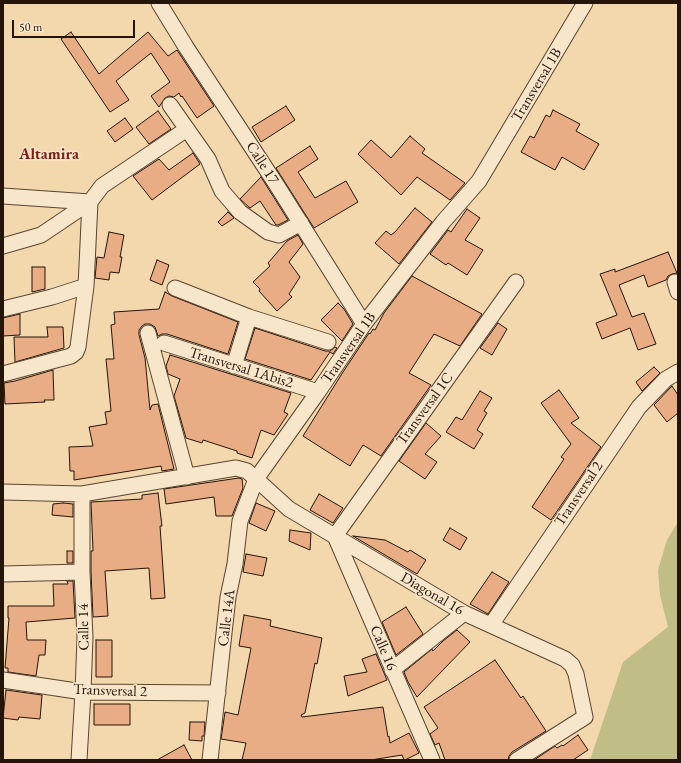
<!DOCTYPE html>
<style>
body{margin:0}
#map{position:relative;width:681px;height:763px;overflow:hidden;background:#f3d8ad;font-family:"EB Garamond",serif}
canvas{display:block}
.frame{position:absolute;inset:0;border:4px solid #251409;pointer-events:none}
.scale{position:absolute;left:12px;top:20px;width:123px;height:18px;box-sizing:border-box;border:2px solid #251409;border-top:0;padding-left:5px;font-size:12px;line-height:14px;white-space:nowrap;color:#251409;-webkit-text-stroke:3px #f7e6ca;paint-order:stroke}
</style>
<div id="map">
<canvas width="681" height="763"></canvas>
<div class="frame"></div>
<div class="scale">50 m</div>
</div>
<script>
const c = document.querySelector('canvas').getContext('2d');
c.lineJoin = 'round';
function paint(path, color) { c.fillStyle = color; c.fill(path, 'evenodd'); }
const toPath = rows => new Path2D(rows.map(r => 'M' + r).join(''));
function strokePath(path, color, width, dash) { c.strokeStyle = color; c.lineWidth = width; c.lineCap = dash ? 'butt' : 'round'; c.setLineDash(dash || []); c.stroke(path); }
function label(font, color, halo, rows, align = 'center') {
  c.font = font + ' "EB Garamond",serif'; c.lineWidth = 3; c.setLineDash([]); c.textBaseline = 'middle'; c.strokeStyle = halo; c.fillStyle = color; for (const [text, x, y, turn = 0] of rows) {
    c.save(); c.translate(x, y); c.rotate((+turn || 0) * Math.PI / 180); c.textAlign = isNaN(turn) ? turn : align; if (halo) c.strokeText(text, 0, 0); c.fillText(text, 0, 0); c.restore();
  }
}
paint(toPath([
 [678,522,678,760,590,760,623,662,668,627,660,595,658,570,667,540]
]), '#c0bd86');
const building = toPath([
 [71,32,99,74,148,32,168,56,177,50,214,106,197,118,182,96,181,97,179,93,174,97,169,96,165,98,159,107,151,96,170,82,151,53,116,81,129,100,110,112,61,39,71,32],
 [286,106,295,120,261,142,252,127,286,106],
 [553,110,580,124,576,131,599,144,584,170,562,157,555,170,521,152,530,136,534,138,546,115,550,117,553,110],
 [158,111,171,129,149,144,136,127,158,111],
 [125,118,133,129,115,142,107,131,125,118],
 [410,136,425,149,422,153,465,183,450,200,417,177,401,195,358,154,371,140,391,158,410,136],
 [310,146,318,159,298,172,315,198,346,181,358,202,314,228,276,168,310,146],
 [193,153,200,164,152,200,133,176,159,159,169,170,193,153],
 [261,177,288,220,278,225,276,225,260,201,250,208,240,199,261,177],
 [415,208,432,222,399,264,375,243,386,231,391,235,395,232,415,208],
 [467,209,480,218,465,240,483,250,467,275,448,263,446,265,430,254,448,230,451,232,467,209],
 [228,212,234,218,222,226,218,222,228,212],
 [109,232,124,235,120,257,122,257,119,273,110,272,109,280,95,278,97,257,104,258,109,232],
 [298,235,303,244,289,262,300,277,289,294,292,297,277,311,259,291,260,289,253,282,270,266,268,263,287,241,298,235],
 [668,252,677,273,672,274,668,276,666,280,648,287,644,275,619,285,632,317,644,313,656,344,638,350,630,328,602,339,596,323,617,315,600,274,615,269,615,272,668,252],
 [157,260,169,265,162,285,150,280,157,260],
 [32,267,45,267,45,289,32,292,32,267],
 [412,276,482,314,460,346,434,334,409,373,431,385,381,456,363,445,350,466,303,436,343,372,369,333,370,334,373,329,375,330,384,313,412,276],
 [165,292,172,296,238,322,228,354,167,334,162,334,158,336,155,327,150,324,145,324,142,326,139,330,139,335,145,358,150,410,152,405,158,404,174,469,162,471,161,466,74,480,74,471,70,471,69,447,93,446,89,427,107,424,105,412,111,411,106,359,114,359,111,325,115,324,114,312,159,309,165,292],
 [338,303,344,309,353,324,342,341,321,320,338,303],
 [20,314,20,335,3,336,3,318,20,314],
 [498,323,507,329,492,355,480,348,498,323],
 [47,327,63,327,64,348,15,362,14,337,48,337,47,327],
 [255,328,325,351,330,351,335,347,337,348,333,354,330,352,311,380,245,359,255,328],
 [170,355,291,393,284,412,288,414,274,435,261,430,252,458,237,453,237,451,203,440,202,443,186,438,174,396,180,379,168,374,166,366,170,355],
 [654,367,660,373,642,391,636,382,654,367],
 [53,370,54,400,44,400,45,402,5,404,4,383,15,381,53,370],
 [672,386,678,395,678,413,667,422,654,405,672,386],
 [559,390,579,418,571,423,601,447,551,520,532,507,564,459,561,457,571,444,541,403,559,390],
 [480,391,492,398,484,411,487,413,477,430,483,434,474,449,446,432,456,417,462,420,480,391],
 [426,423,441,436,425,454,437,462,425,479,399,461,426,423],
 [239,478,242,479,243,488,232,516,216,516,214,497,166,504,164,489,239,478],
 [158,493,162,526,160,526,165,598,151,599,149,568,105,571,108,616,93,617,91,572,91,551,93,551,91,502,142,499,142,495,158,493],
 [319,494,343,508,333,523,310,510,319,494],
 [63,503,73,504,73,517,52,515,53,504,63,503],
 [256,503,275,511,266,531,249,523,256,503],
 [450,528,467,538,460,550,443,540,450,528],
 [290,530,311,533,310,550,289,541,290,530],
 [353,536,385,540,408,552,410,550,426,560,417,574,353,536],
 [67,551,73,551,73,563,67,563,67,551],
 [246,554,267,558,263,576,243,572,246,554],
 [492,572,509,582,488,614,470,604,492,572],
 [67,581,73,581,75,618,26,622,27,640,46,640,45,655,39,655,36,676,8,672,8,668,5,668,9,618,8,618,8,606,54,606,53,584,68,584,67,581],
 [406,607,423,634,396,655,382,622,406,607],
 [244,615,271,620,270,626,322,638,317,664,315,663,305,713,301,715,302,717,383,707,388,737,389,736,390,743,409,733,419,753,405,760,404,760,402,755,371,760,242,760,246,743,221,739,225,712,238,715,251,648,239,646,244,615],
 [457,630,470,642,417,697,408,682,404,672,432,649,433,651,443,641,457,630],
 [96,640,112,640,112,677,96,677,96,640],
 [376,654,387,680,348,696,344,676,367,672,362,659,376,654],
 [495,660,521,698,523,696,546,731,512,752,509,756,508,760,445,760,439,743,435,745,430,734,438,728,424,707,495,660],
 [6,690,42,695,40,719,19,717,18,720,3,718,6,690],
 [94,704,130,704,130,725,94,725,94,704],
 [190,722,205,722,204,736,202,736,202,741,189,740,190,722],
 [578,735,588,750,573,760,534,760,555,746,557,748,562,745,563,746,578,735],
 [184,745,192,760,157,760,184,745]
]);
paint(building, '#e8ad85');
strokePath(building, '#251409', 1);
const street = toPath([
 [159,3,186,47,276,184,364,324],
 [170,105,208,159,222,191,240,212,268,232,279,235,301,223],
 [3,196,90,202],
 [3,246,41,235,90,202,102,186,187,129],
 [675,282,678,292],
 [175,288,249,317,328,342],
 [3,309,52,297,86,286],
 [148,333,187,477],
 [164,343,318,392],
 [234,366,249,317],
 [3,374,71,356,76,352,78,347,86,286,90,202],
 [3,492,82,494,236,468,247,471,256,479,318,392,364,324,443,222,479,181,585,3],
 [3,574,82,572],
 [491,625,639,407,666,379,678,372],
 [392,670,464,613],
 [3,680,83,692,218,693],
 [79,760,83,692,85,637,82,572,82,494],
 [210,760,228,597,235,564,240,521,256,479,289,509,464,613,565,659,572,665,576,674,585,717,517,760],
 [432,760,335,536,516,282]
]);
strokePath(street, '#584532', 17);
strokePath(street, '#f7e6ca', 15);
label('15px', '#251409', '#f7e6ca', [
 ["Transversal 1B",537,85,-59],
 ["Calle 17",262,163,57],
 ["Transversal 1B",349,348,-55],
 ["Transversal 1Abis2",241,368,17],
 ["Transversal 1C",425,409,-54],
 ["Transversal 2",579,494,-56],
 ["Diagonal 16",432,594,30],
 ["Calle 14A",227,618,-83],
 ["Calle 14",84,627,-91],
 ["Calle 16",383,648,67],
 ["Transversal 2",110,691,2]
]);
label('bold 16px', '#7a1f14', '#f7e6ca', [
 ["Altamira",49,155]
]);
</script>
